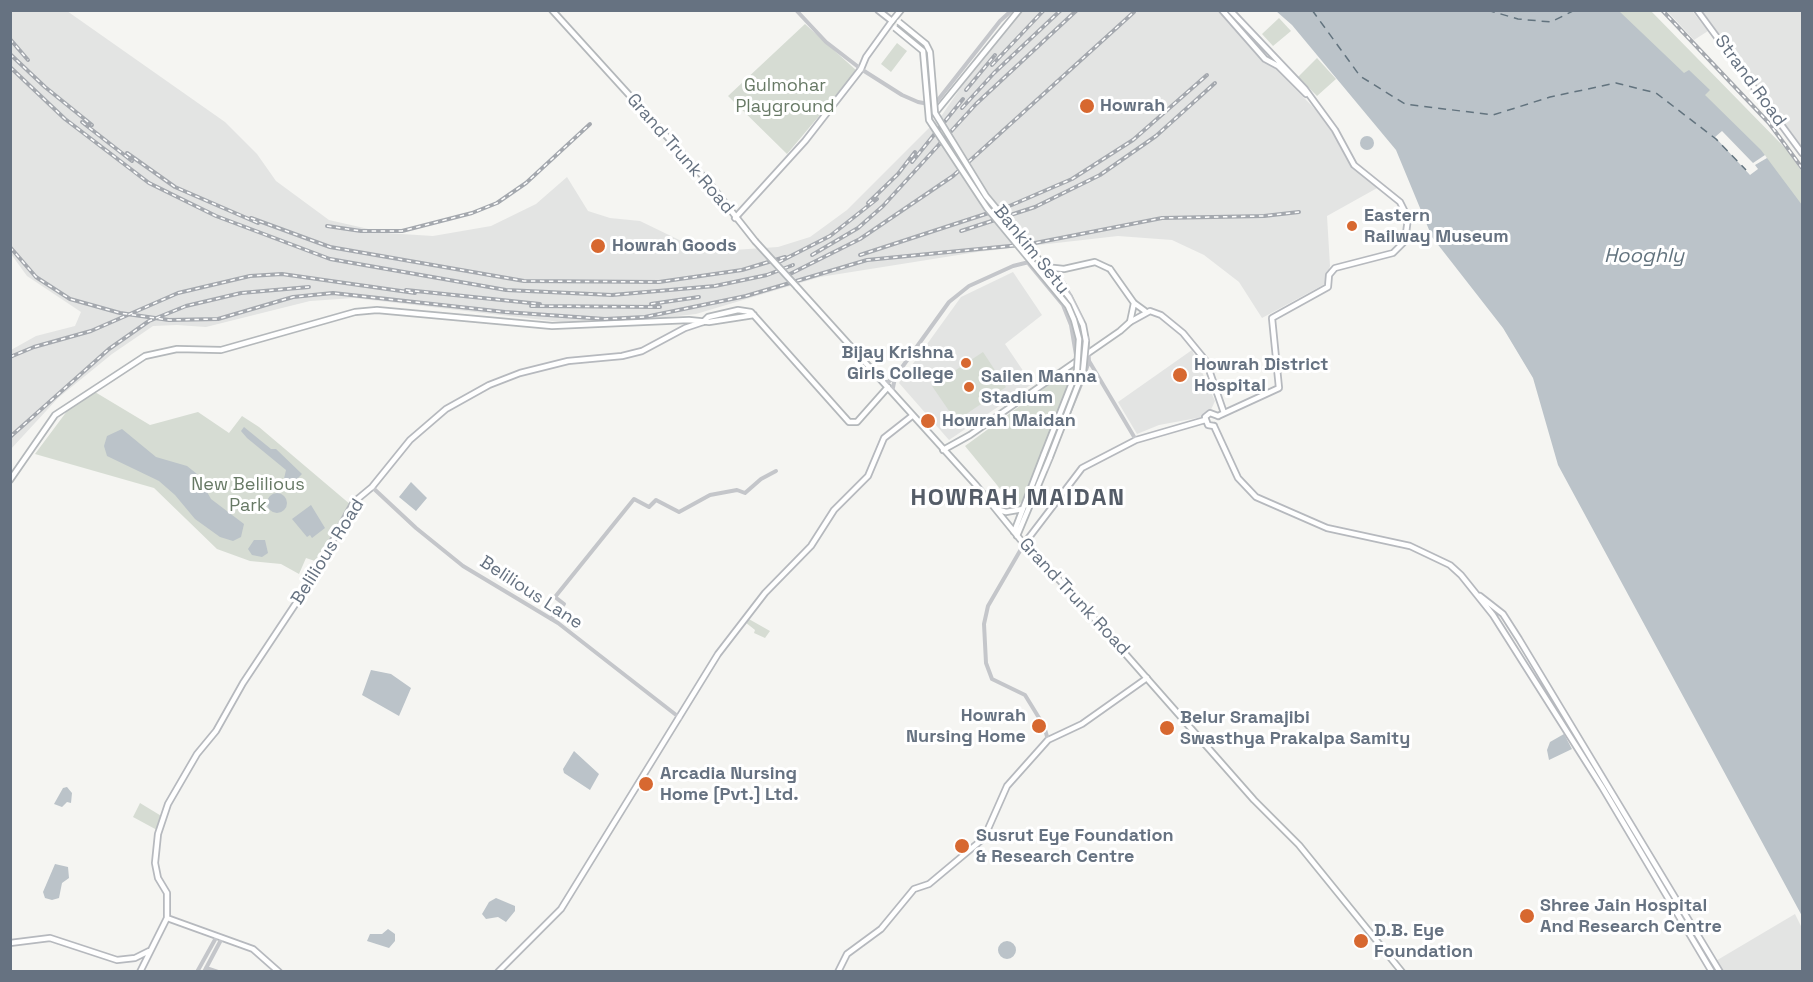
<!DOCTYPE html>
<style>
body{margin:0}
#map{position:relative;width:1813px;height:982px;overflow:hidden;background:#f5f5f2;font-family:"Space Grotesk",sans-serif}
canvas{display:block}
.frame{position:absolute;inset:0;border:12px solid #667281;pointer-events:none}
</style>
<div id="map">
<canvas width="1813" height="982"></canvas>
<div class="frame"></div>
</div>
<script>
const c = document.querySelector('canvas').getContext('2d');
c.lineJoin = 'round';
function paint(path, color) { c.fillStyle = color; c.fill(path, 'evenodd'); }
const toPath = rows => new Path2D(rows.map(r => 'M' + r).join(''));
function strokePath(path, color, width, dash) { c.strokeStyle = color; c.lineWidth = width; c.lineCap = dash ? 'butt' : 'round'; c.setLineDash(dash || []); c.stroke(path); }
function label(font, color, halo, rows, align = 'center') {
  c.font = font + ' "Space Grotesk",sans-serif'; c.lineWidth = 6; c.setLineDash([]); c.textBaseline = 'middle'; c.strokeStyle = halo; c.fillStyle = color; for (const [text, x, y, turn = 0] of rows) {
    c.save(); c.translate(x, y); c.rotate((+turn || 0) * Math.PI / 180); c.textAlign = isNaN(turn) ? turn : align; if (halo) c.strokeText(text, 0, 0); c.fillText(text, 0, 0); c.restore();
  }
}
paint(toPath([
 [1023,10,1218,11,1315,109,1333,133,1351,167,1379,187,1327,216,1330,266,1325,284,1262,318,1239,282,1204,255,1172,240,1118,236,977,252,820,277,696,314,633,321,561,322,354,298,310,301,206,327,177,325,153,326,112,354,58,398,11,449,11,350,36,336,75,326,81,312,27,276,11,254,11,11,67,11,225,122,257,154,276,181,329,220,386,233,433,236,491,226,536,204,567,177,588,211,610,218,640,221,704,252,778,247,810,237,847,210,942,115,968,77],
 [1667,11,1692,11,1708,31,1694,40],
 [1702,11,1802,11,1802,147],
 [1013,272,1042,315,1005,344,1032,384,949,440,899,383,961,297],
 [1192,350,1215,401,1208,416,1159,425,1137,434,1118,402],
 [1795,914,1802,928,1802,971,1720,971,1714,962]
]), '#e3e4e3');
paint(toPath([
 [1616,11,1651,11,1789,152,1802,172,1802,206],
 [1279,18,1291,31,1273,46,1262,34],
 [805,24,857,71,787,154,728,96],
 [897,43,907,51,891,72,881,64],
 [1317,58,1336,79,1317,96,1298,77],
 [983,352,1006,387,956,421,932,386],
 [1076,365,1024,500,1015,507,965,446],
 [95,392,150,425,198,412,229,433,242,416,259,427,351,505,321,563,306,558,299,574,281,564,250,561,217,549,154,488,35,454,73,403],
 [747,618,770,631,765,638,754,633,755,630,745,622],
 [140,803,163,817,157,830,133,817]
]), '#d6dcd3');
paint(toPath([
 [1276,11,1619,11,1684,73,1689,70,1710,90,1705,95,1761,150,1802,205,1802,916,1558,465,1533,378,1503,328,1432,237,1396,150,1292,25],
 '1360 143a7 7 0 1 1 14 0a7 7 0 1 1-14 0Z',
 [244,427,271,449,276,449,302,474,289,487,283,483,286,470,247,438,241,431],
 [122,429,156,457,187,466,197,474,211,499,244,524,241,537,233,541,220,537,195,519,175,495,159,481,107,456,104,446,107,436],
 [411,482,427,498,416,511,399,497],
 '267 503a10 10 0 1 1 20 0a10 10 0 1 1-20 0Z',
 [311,505,325,528,312,538,310,535,307,537,292,519],
 [254,540,265,540,268,553,262,557,252,555,248,549],
 [371,670,391,674,411,688,399,716,362,695],
 [1564,734,1572,749,1549,760,1547,750,1550,742],
 [574,751,599,774,590,790,564,773,563,769],
 [67,787,72,793,71,803,67,802,62,807,54,804,63,788],
 [55,864,68,867,69,878,62,883,59,898,52,900,45,898,43,892],
 [496,898,515,906,515,911,506,922,498,917,486,919,482,914,489,902],
 [388,929,395,934,395,941,389,948,367,941,370,934,382,934],
 '998 950a9 9 0 1 1 18 0a9 9 0 1 1-18 0Z'
]), '#bbc3c9');
paint(toPath([
 [1722,131,1753,163,1765,155,1767,158,1755,165,1758,169,1750,175,1715,137]
]), '#f5f5f2');
strokePath(toPath([
 [1312,10,1360,76,1405,104,1493,115,1550,97,1616,83,1656,93,1716,139,1746,170],
 [1487,10,1518,19,1551,22,1575,10]
]), '#62737e', 1.5, [8, 6]);
const secondary = toPath([
 [1222,10,1265,59,1278,66,1306,94],
 [1697,10,1802,153],
 [735,218,805,141,861,69,866,57,892,21,878,10],
 [1130,322,1150,311,1161,315,1183,333,1206,361,1224,413],
 [1218,416,1279,388,1272,318,1328,287,1329,275,1335,268,1393,253,1405,241,1408,218,1400,202,1354,165,1335,130,1305,89,1230,10],
 [1214,426,1238,478,1256,497,1327,528,1410,546,1450,565,1461,575,1493,615,1602,787,1712,972],
 [1214,426,1208,425,1205,417,1210,413,1218,416],
 [1024,544,1082,468,1136,440,1205,420],
 [1480,596,1503,614,1519,639,1720,972],
 [167,918,253,949,279,972],
 [10,943,50,938,117,960,135,958,149,951],
 [140,972,167,918,167,893,158,878,155,863,158,834,168,804,197,754,216,731,243,683,312,579,354,502,372,487,410,440,446,409,489,385,520,373,568,361,622,356,642,351,685,328,703,322],
 [498,972,561,909,718,654,765,593,811,546,834,510,868,476,884,438,912,416],
 [838,972,847,954,881,929,914,889,929,884,984,838,1007,786,1048,740,1082,724,1147,678]
]);
const primary = toPath([
 [552,10,710,184,755,241],
 [892,21,901,10],
 [935,113,1019,10],
 [1045,267,1069,297,1083,325,1086,341],
 [1110,269,1134,303,1145,311],
 [797,287,976,485,1024,544,1070,591,1254,800,1299,845,1402,972],
 [703,322,708,317,738,310,751,312,849,422,857,422,888,387],
 [943,450,970,435,1120,331,1130,322,1134,303],
 [10,480,55,415,145,356,177,349,221,350,355,312,377,310,552,326,689,320,709,322,754,315],
 [996,509,1006,512,1023,509],
 [1014,532,1044,454],
 [1017,536,1050,457]
]);
strokePath(secondary, '#b6b9be', 8);
strokePath(primary, '#b4b8bb', 8);
strokePath(toPath([
 [796,10,826,42,861,69,902,95,918,102,934,105,1000,21,1012,10],
 [1029,264,1063,305,1071,325,1077,361],
 [1089,361,1136,440],
 [885,384,895,377,949,302,969,286,1013,266,1041,259,1064,283,1082,320],
 [892,392,895,378],
 [1046,469,1082,382,1089,361,1087,338],
 [372,487,416,528,463,566,558,623,680,718],
 [1024,544,988,606,984,624,986,663,992,679,1025,695,1044,726,1048,740],
 [551,619,564,604,555,597,634,499,649,507,656,500,679,512,710,495,737,490,745,493,761,479,776,471],
 [206,968,218,972],
 [197,972,217,936],
 [204,972,222,938]
]), '#c4c6ca', 4);
strokePath(secondary, '#fff', 4.5);
strokePath(primary, '#fff', 4.5);
const rail = toPath([
 [1662,10,1769,123,1802,168],
 [10,39,28,60],
 [10,54,45,87,92,125],
 [992,65,1044,10],
 [10,67,65,119,149,183,216,216,330,259,506,290,612,295,715,286,767,275,793,265],
 [966,90,995,55],
 [962,108,994,73,1061,10],
 [82,122,132,161],
 [127,153,175,187,258,223],
 [912,162,963,99],
 [868,203,898,174,915,152],
 [251,218,330,247,524,281,659,282,742,270,785,257],
 [327,226,361,231,402,231,472,213,497,203,526,183,590,124],
 [961,231,1035,207,1100,175,1156,136,1215,83],
 [10,247,36,277,70,299,120,313,169,320,218,319,293,297,333,293,505,312,605,319,645,317,746,296,867,260,1030,244,1162,218,1264,216,1299,212],
 [812,255,858,228,883,206,976,104,1077,10],
 [860,255,1007,207,1072,179,1133,140,1207,75],
 [779,262,830,236,877,199],
 [786,276,860,239,953,176,1134,12],
 [406,290,540,304],
 [651,304,699,297],
 [531,306,660,307],
 [10,357,34,347,91,331,178,293,250,276,282,274,415,293],
 [10,437,109,349,149,321,186,306,241,293,309,287]
]);
strokePath(rail, '#a4a8ae', 4);
strokePath(rail, '#fff', 1.5, [4.5]);
const primaryBridge = toPath([
 [899,22,926,44,930,52,935,113,986,196,1045,267,1064,269,1095,262,1110,269],
 [895,28,923,51,929,120,987,208,1068,306,1074,320,1079,339,1077,370,1044,454],
 [755,241,797,287],
 [1050,457,1083,372,1086,341]
]);
strokePath(primaryBridge, '#b4b8bb', 8, []);
strokePath(primaryBridge, '#fff', 4.5);
for (const [x, y, r, color] of [
 [1087,106,8,"#d76830"],
 [1352,226,6,"#d76830"],
 [598,246,8,"#d76830"],
 [966,363,6,"#d76830"],
 [1180,375,8,"#d76830"],
 [969,387,6,"#d76830"],
 [928,421,8,"#d76830"],
 [1039,726,8,"#d76830"],
 [1167,728,8,"#d76830"],
 [646,784,8,"#d76830"],
 [962,846,8,"#d76830"],
 [1527,916,8,"#d76830"],
 [1361,941,8,"#d76830"]
]) { const dot = new Path2D(); dot.arc(x, y, r, 0, 2 * Math.PI); c.fillStyle = color; c.fill(dot); strokePath(dot, '#fff', 2); }
label('18px', '#667281', '#fff', [
 ["Strand Road",1750,81,54],
 ["Grand Trunk Road",680,154,49],
 ["Bankim Setu",1031,250,51],
 ["Belilious Road",328,552,-58],
 ["Belilious Lane",531,593,33],
 ["Grand Trunk Road",1074,597,47]
]);
label('18px', '#677965', '#fff', [
 ["Gulmohar",785,86],
 ["Playground",785,107],
 ["New Belilious",248,485],
 ["Park",248,506]
]);
label('bold 18px', '#667281', '#fff', [
 ["Howrah",1100,106],
 ["Eastern",1364,216],
 ["Railway Museum",1364,237],
 ["Howrah Goods",612,246],
 ["Bijay Krishna",954,353,"right"],
 ["Girls College",954,374,"right"],
 ["Howrah District",1194,365],
 ["Hospital",1194,386],
 ["Sailen Manna",981,377],
 ["Stadium",981,398],
 ["Howrah Maidan",942,421],
 ["Howrah",1026,716,"right"],
 ["Nursing Home",1026,737,"right"],
 ["Belur Sramajibi",1180,718],
 ["Swasthya Prakalpa Samity",1180,739],
 ["Arcadia Nursing",660,774],
 ["Home [Pvt.] Ltd.",660,795],
 ["Susrut Eye Foundation",976,836],
 ["& Research Centre",976,857],
 ["Shree Jain Hospital",1540,906],
 ["And Research Centre",1540,927],
 ["D.B. Eye",1374,931],
 ["Foundation",1374,952]
], 'left');
label('italic 20px', '#62737e', '#fff', [
 ["Hooghly",1644,257]
]);
c.letterSpacing = '1.5px';
label('bold 24px', '#545c67', '#fff', [
 ["HOWRAH MAIDAN",1018,498]
]);
c.letterSpacing = '0px';
</script>
